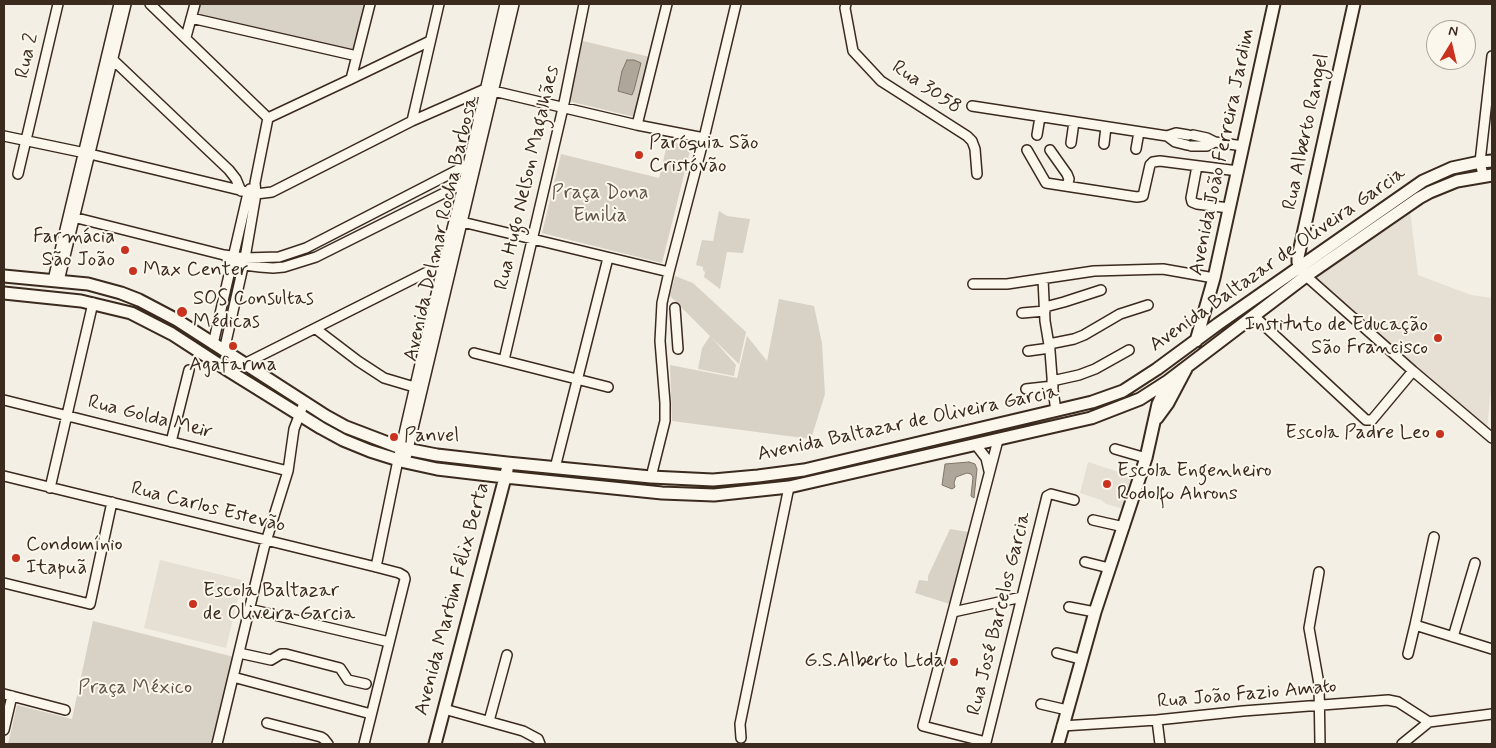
<!DOCTYPE html>
<meta charset="utf-8">
<style>
body{margin:0}
#map{position:relative;width:1496px;height:748px;overflow:hidden;background:#f3efe4;font-family:Mynerve,sans-serif}
canvas{display:block}
.frame{position:absolute;inset:0;border:5px solid #3b2a1e;pointer-events:none}
.north{position:absolute;left:1426px;top:20px;width:50px;height:50px;box-sizing:border-box;background:#fbf7ec;border:1px solid #aea59a;border-radius:50%;rotate:9deg;font-size:14px;font-weight:700;line-height:20px;text-align:center;color:#3b2a1e}
.north::after{content:'';display:block;margin:auto;width:18px;height:22px;background:#c8321e;clip-path:polygon(50% 0,100% 100%,50% 72%,0 100%)}
</style>
<div id="map">
<canvas width="1496" height="748"></canvas>
<div class="frame"></div>
<div class="north">N</div>
</div>
<script>
const c = document.querySelector('canvas').getContext('2d');
c.lineJoin = 'round';
function paint(path, color) { c.fillStyle = color; c.fill(path, 'evenodd'); }
const toPath = rows => new Path2D(rows.map(r => 'M' + r).join(''));
function strokePath(path, color, width, dash) { c.strokeStyle = color; c.lineWidth = width; c.lineCap = dash ? 'butt' : 'round'; c.setLineDash(dash || []); c.stroke(path); }
function label(font, color, halo, rows, align = 'center') {
  c.font = font + ' Mynerve,sans-serif'; c.lineWidth = 4; c.setLineDash([]); c.textBaseline = 'middle'; c.strokeStyle = halo; c.fillStyle = color; for (const [text, x, y, turn = 0] of rows) {
    c.save(); c.translate(x, y); c.rotate((+turn || 0) * Math.PI / 180); c.textAlign = isNaN(turn) ? turn : align; if (halo) c.strokeText(text, 0, 0); c.fillText(text, 0, 0); c.restore();
  }
}
paint(toPath([
 [1410,211,1418,275,1471,295,1492,298,1492,379,1487,429,1316,278],
 [1088,462,1134,477,1124,509,1106,504,1101,500,1080,493],
 [160,560,242,580,226,648,144,628]
]), '#e5dfd4');
paint(toPath([
 [198,4,365,4,353,52,195,15],
 [583,41,650,57,635,117,568,101],
 [668,141,691,147,662,263,542,233,561,154,659,178],
 [719,211,727,216,750,219,743,253,727,252,720,289,704,277,705,272,703,270,703,267,696,265,702,240,713,241],
 [675,276,693,283,746,332,739,364,712,338,736,365,734,376,698,369,702,348,710,336,670,296],
 [779,299,814,306,822,343,825,394,811,439,672,421,670,365,737,378,747,336,767,361],
 [950,529,968,532,950,604,915,593,919,580,928,581,928,576],
 [93,621,234,657,213,744,8,744,17,705,72,719]
]), '#d8d1c6');
const water = toPath([
 [627,60,634,60,641,63,634,90,632,95,618,91,622,71,627,60],
 [969,462,975,464,977,469,974,498,971,496,973,477,971,474,967,473,956,477,954,483,955,487,952,489,942,485,945,464,969,462]
]);
paint(water, '#afa69a');
strokePath(water, '#817468', 1);
const minor = toPath([
 [150,4,268,118],
 [846,4,845,8,853,51,881,81,967,136,972,141,975,149,977,174],
 [191,18,357,56],
 [186,37,195,4],
 [109,56,229,170,236,179,241,191],
 [351,79,370,4],
 [972,106,1167,136,1176,133,1188,135],
 [268,118,351,79,430,41],
 [412,121,439,4],
 [637,125,667,4],
 [1037,135,1040,117],
 [1193,135,1207,138,1215,142,1243,146],
 [4,136,90,154,256,194,272,192,412,121,485,89,637,125,704,138],
 [1167,136,1175,142,1187,145],
 [1071,143,1074,122],
 [1104,144,1106,127],
 [1191,146,1207,146,1215,142],
 [1136,149,1139,132],
 [1027,150,1046,183,1137,197,1143,196,1150,165,1153,162,1160,161,1238,171],
 [1050,150,1067,174,1069,179,1067,186],
 [1197,166,1191,198,1192,202,1197,204,1229,208],
 [18,174,58,4],
 [1483,175,1480,162,1492,56],
 [69,216,224,255,245,258,279,257,306,248,471,163],
 [458,221,669,272],
 [224,255,233,262,244,265,260,267,273,268,284,267,316,257,466,182],
 [1306,276,1413,371,1492,438],
 [1043,279,1045,321,1050,351,1053,390,1056,411],
 [53,280,119,4],
 [59,281,126,4],
 [973,284,1007,284,1094,271,1163,269,1214,278],
 [1045,307,1064,302,1101,290],
 [675,308,678,349],
 [1022,313,1045,311],
 [1254,316,1366,420,1372,420,1413,371],
 [316,329,358,361,384,378,421,389],
 [213,344,248,193,250,189],
 [1049,344,1074,339,1084,335,1120,314,1148,305],
 [224,351,245,258,256,194,255,183,268,118],
 [1028,351,1050,348],
 [474,353,608,387],
 [504,360,563,108,584,4],
 [244,364,447,262],
 [1052,381,1079,375,1095,369,1129,350],
 [1026,389,1053,386],
 [4,400,288,471],
 [998,440,923,726,986,742,1047,496,1051,494,1074,500],
 [171,442,189,370],
 [976,445,986,458,989,471],
 [1115,449,1146,458],
 [405,462,514,4],
 [555,468,608,258],
 [4,476,376,567,399,573,404,576,405,579,364,744],
 [651,477,665,421,665,403,660,341,662,303,669,272,704,138,736,4],
 [50,488,93,303],
 [1093,520,1124,527],
 [1085,562,1109,568],
 [376,567,398,460,443,264,464,182,505,4],
 [1319,572,1309,628,1319,684,1320,744],
 [4,583,90,604,112,502],
 [1069,607,1095,612],
 [249,609,389,642],
 [953,612,1022,597],
 [1415,625,1434,537],
 [1453,637,1475,563],
 [239,653,271,660,281,654,286,654,340,668,348,680,366,684],
 [1057,653,1080,659],
 [1408,654,1415,625,1492,649],
 [233,677,371,714],
 [4,694,65,710],
 [1041,704,1067,710],
 [444,709,523,731,538,739,540,744],
 [1157,720,1160,744],
 [489,721,507,655],
 [267,723,321,737,324,739,328,744],
 [1062,726,1157,720,1243,711,1388,700,1398,702,1429,722],
 [4,730,12,696],
 [741,738,740,724,789,487],
 [217,744,264,548,288,471,294,429,304,403],
 [1402,744,1429,722,1492,714]
]);
const major = toPath([
 [1303,272,1298,262,1298,257,1354,4],
 [4,276,88,284,121,293,139,300,177,320,326,416,346,427,401,448,437,455,507,463,651,477,713,480,758,476,804,470,1092,402,1123,391,1157,369,1218,324,1423,181,1452,168,1480,162,1492,161],
 [4,293,81,301,131,313,172,334,229,371,321,428,343,440,370,451,405,462,437,469,505,477,662,493,714,495,789,487,1091,418,1140,399,1168,381,1306,276,1419,198,1430,192,1457,181,1492,175],
 [1196,341,1214,278,1274,4],
 [1157,418,1168,403,1186,369],
 [435,744,507,470],
 [1058,744,1095,612,1146,458,1158,404,1169,381]
]);
strokePath(minor, '#3b2a1e', 12);
strokePath(major, '#3b2a1e', 15);
strokePath(minor, '#fbf7ec', 9);
strokePath(major, '#fbf7ec', 11);
for (const [x, y, r, color] of [
 [639,155,5,"#c8321e"],
 [125,250,5,"#c8321e"],
 [133,271,5,"#c8321e"],
 [182,312,6,"#c8321e"],
 [1438,338,5,"#c8321e"],
 [233,346,5,"#c8321e"],
 [1440,434,5,"#c8321e"],
 [394,437,5,"#c8321e"],
 [1107,484,5,"#c8321e"],
 [16,558,5,"#c8321e"],
 [193,604,5,"#c8321e"],
 [954,662,5,"#c8321e"]
]) { const dot = new Path2D(); dot.arc(x, y, r, 0, 2 * Math.PI); c.fillStyle = color; c.fill(dot); strokePath(dot, '#fbf7ec', 2); }
label('20px', '#3b2a1e', '#fbf7ec', [
 ["Rua 2",28,56,-77],
 ["Rua 3058",926,88,34],
 ["Rua Alberto Rangel",1307,132,-78],
 ["Avenida João Ferreira Jardim",1223,152,-78],
 ["Rua Hugo Nelson Magalhães",528,178,-77],
 ["Avenida Delmar Rocha Barbosa",442,229,-77],
 ["Avenida Baltazar de Oliveira Garcia",1278,260,-35],
 ["Rua Golda Meir",150,418,14],
 ["Avenida Baltazar de Oliveira Garcia",908,424,-12],
 ["Rua Carlos Estevão",208,508,14],
 ["Avenida Martim Félix Berta",453,599,-75],
 ["Rua José Barcelos Garcia",1000,614,-76],
 ["Rua João Fazio Amato",1247,695,-5]
]);
label('20px', '#3b2a1e', '#fbf7ec', [
 ["Paróquia São",649,144],
 ["Cristóvão",649,167],
 ["Farmácia",115,238,"right"],
 ["São João",115,261,"right"],
 ["Max Center",143,271],
 ["SOS Consultas",193,300],
 ["Médicas",193,323],
 ["Instituto de Educação",1428,326,"right"],
 ["São Francisco",1428,349,"right"],
 ["Agafarma",233,366,"center"],
 ["Escola Padre Leo",1430,434,"right"],
 ["Panvel",404,437],
 ["Escola Engenheiro",1117,472],
 ["Rodolfo Ahrons",1117,495],
 ["Condomínio",26,546],
 ["Itapuã",26,569],
 ["Escola Baltazar",203,592],
 ["de Oliveira Garcia",203,615],
 ["G.S.Alberto Ltda",944,662,"right"]
], 'left');
label('20px', '#625448', '#fbf7ec', [
 ["Praça Dona",600,194],
 ["Emilia",600,217],
 ["Praça México",135,689]
]);
</script>
